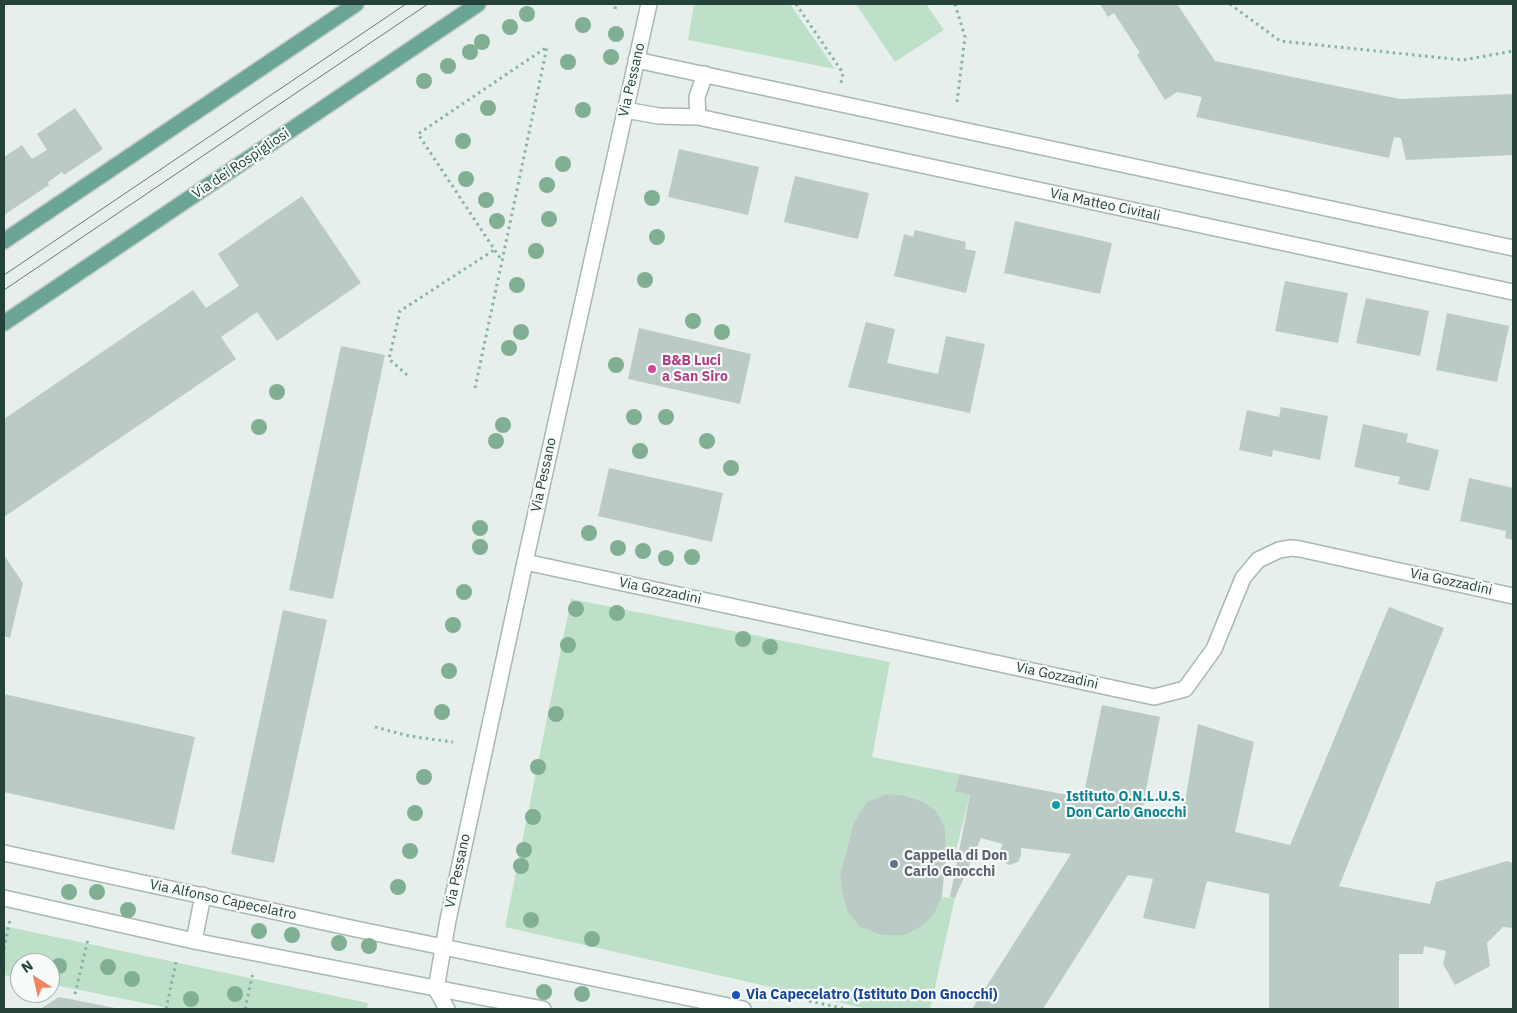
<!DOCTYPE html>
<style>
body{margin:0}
#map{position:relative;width:1517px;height:1013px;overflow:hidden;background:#e6efeb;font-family:"IBM Plex Sans",sans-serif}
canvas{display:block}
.frame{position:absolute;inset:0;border:5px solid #24423a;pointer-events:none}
.north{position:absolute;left:10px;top:953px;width:50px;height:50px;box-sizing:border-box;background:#f7fbf9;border:1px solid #a3b1ad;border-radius:50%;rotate:325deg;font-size:14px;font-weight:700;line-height:20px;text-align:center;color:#24423a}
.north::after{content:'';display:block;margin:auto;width:18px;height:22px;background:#f4845f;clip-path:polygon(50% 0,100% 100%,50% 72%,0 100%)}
</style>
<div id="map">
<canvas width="1517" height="1013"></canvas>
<div class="frame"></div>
<div class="north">N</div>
</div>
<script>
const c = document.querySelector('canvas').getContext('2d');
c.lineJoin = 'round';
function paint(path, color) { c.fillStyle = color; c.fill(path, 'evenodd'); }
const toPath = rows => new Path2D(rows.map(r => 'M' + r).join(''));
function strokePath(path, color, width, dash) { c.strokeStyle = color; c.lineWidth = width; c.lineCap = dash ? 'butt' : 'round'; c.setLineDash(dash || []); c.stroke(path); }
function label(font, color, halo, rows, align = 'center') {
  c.font = font + ' "IBM Plex Sans",sans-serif'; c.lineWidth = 4.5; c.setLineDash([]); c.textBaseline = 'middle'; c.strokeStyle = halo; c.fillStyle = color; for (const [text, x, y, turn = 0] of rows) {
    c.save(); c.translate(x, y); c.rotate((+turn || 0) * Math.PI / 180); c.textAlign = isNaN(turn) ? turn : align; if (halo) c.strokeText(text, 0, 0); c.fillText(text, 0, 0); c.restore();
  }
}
paint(toPath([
 [694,4,790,4,835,69,688,40],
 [856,4,926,4,944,30,895,62],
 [571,599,890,662,872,757,959,774,955,792,970,795,955,854,946,853,945,827,936,811,922,801,903,795,887,794,868,802,854,822,840,875,842,891,847,911,860,927,881,935,905,935,923,926,933,916,942,897,955,898,930,1009,868,1009,505,927],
 [4,926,368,1003,367,1009,173,1009,50,984,50,963,20,963,20,978,4,975]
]), '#bfe0c8');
paint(toPath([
 [1100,4,1177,4,1215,61,1400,99,1513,94,1513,155,1406,160,1401,138,1394,137,1389,158,1196,117,1202,97,1177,92,1165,100,1137,55,1140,53,1114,13,1108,17],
 [75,108,103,149,64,175,62,172,48,182,49,185,4,215,4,157,22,145,32,159,47,150,37,134],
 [679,149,759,167,748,215,668,197],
 [795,176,869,193,858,239,784,222],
 [302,196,361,283,277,341,257,312,221,337,236,359,4,517,4,419,193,290,206,308,239,286,218,254],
 [1015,221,1112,243,1100,294,1004,273],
 [915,230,966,242,965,249,976,251,966,293,894,276,904,234,913,237],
 [1285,281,1348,293,1338,343,1275,331],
 [1366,298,1429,311,1420,356,1356,343],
 [1447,313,1509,326,1497,382,1436,370],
 [866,322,895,329,887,363,938,374,946,336,985,344,970,413,848,387],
 [639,328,751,354,740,404,628,379],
 [341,346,385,355,333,599,289,590],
 [1281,407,1328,416,1320,460,1273,450,1272,457,1239,450,1247,410,1279,417],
 [1363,424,1408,434,1406,442,1439,450,1429,491,1398,484,1400,477,1354,467],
 [609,468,723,493,712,542,598,516],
 [1469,478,1513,488,1513,540,1505,538,1506,531,1460,521],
 [4,555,23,583,10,638,4,636],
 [1389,607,1444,628,1339,886,1430,904,1436,882,1507,861,1513,863,1513,928,1503,927,1487,943,1490,966,1455,985,1443,964,1446,951,1424,946,1423,954,1399,954,1399,1009,1269,1009,1269,894,1207,881,1195,929,1143,918,1153,879,1128,875,1043,1009,972,1009,1071,854,1021,848,1021,855,1018,862,1009,865,1000,859,999,852,1003,844,981,838,955,898,950,897,970,795,955,792,959,774,1083,798,1102,705,1160,717,1142,811,1182,820,1198,724,1254,742,1235,832,1290,845],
 [283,610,327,620,274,863,231,854],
 [4,694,195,737,174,830,4,792],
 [887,794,903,795,922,801,936,811,945,827,946,853,942,897,933,916,923,926,905,935,881,935,860,927,847,911,842,891,840,875,854,822,867,802],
 [59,997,115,1008,115,1009,40,1009]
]), '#bbcac4');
const minor = toPath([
 [636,60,1513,248],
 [625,110,659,116,698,117,1513,292],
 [698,117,697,97,705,74],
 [525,562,1154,697,1185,689,1214,649,1243,578,1258,560,1279,550,1291,548,1300,549,1513,596],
 [4,853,356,929,743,1009],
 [4,898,194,941,543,1009],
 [194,941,203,895],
 [436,989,448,920,525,562,649,4],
 [436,989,447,1009]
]);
const major = toPath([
 [4,241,356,4],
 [4,323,478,4]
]);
strokePath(minor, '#a8b8b2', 18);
strokePath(major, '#c2cac8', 18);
strokePath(toPath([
 [796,4,843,73,841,83],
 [955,4,965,37,957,102],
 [1230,4,1280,41,1463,60,1513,51],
 [615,9,616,4],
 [407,375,389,359,400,311,494,250],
 [475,388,502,261,547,47,418,134,502,261],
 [375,727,409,736,453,742],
 [4,949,10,920],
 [75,994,88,939],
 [809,1001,846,1009],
 [166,1009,177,958],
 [245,1009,253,973]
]), '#86b3a5', 3, [2.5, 4]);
strokePath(minor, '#fff', 15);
strokePath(major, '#6aa596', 15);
strokePath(toPath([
 [4,275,406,4],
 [4,290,428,4]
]), '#5f7d75', 1);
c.fillStyle = '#80af93';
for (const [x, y] of [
 [527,14],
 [583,25],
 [510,27],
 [616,34],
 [482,42],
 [470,52],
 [611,57],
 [568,62],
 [448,66],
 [424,81],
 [488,108],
 [583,110],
 [463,141],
 [563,164],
 [466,179],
 [547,185],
 [652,198],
 [486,200],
 [549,219],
 [497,221],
 [657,237],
 [536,251],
 [645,280],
 [517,285],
 [693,321],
 [521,332],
 [722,332],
 [509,348],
 [616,365],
 [277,392],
 [634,417],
 [666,417],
 [503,425],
 [259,427],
 [496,441],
 [707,441],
 [640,451],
 [731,468],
 [480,528],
 [589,533],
 [480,547],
 [618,548],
 [643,551],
 [692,557],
 [666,558],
 [464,592],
 [576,609],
 [617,613],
 [453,625],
 [743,639],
 [568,645],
 [770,647],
 [449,671],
 [442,712],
 [556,714],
 [538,767],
 [424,777],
 [415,813],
 [533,817],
 [524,850],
 [410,851],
 [521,866],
 [398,887],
 [69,892],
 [97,892],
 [128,910],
 [531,920],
 [259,931],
 [292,935],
 [592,939],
 [339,943],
 [369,946],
 [59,966],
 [108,967],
 [132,979],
 [544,992],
 [235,994],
 [582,994],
 [191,999]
]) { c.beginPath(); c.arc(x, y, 8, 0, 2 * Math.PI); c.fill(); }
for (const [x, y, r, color] of [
 [652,369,5,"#d1479c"],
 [1056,805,5,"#0f9aa8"],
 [894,864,5,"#6b7280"],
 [736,995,5,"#1a4fb4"]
]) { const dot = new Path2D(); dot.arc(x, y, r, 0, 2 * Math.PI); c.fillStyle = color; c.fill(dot); strokePath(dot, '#f7fbf9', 2); }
label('14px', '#24423a', '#f7fbf9', [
 ["Via Pessano",632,80,-77],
 ["Via dei Rospigliosi",241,164,-34],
 ["Via Matteo Civitali",1105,205,12],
 ["Via Pessano",544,475,-78],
 ["Via Gozzadini",1451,582,12],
 ["Via Gozzadini",660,591,12],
 ["Via Gozzadini",1057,676,12],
 ["Via Pessano",458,871,-78],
 ["Via Alfonso Capecelatro",223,900,12]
]);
label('bold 14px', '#b23c85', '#f7fbf9', [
 ["B&B Luci",662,361],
 ["a San Siro",662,377]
], 'left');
label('bold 14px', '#0d838f', '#f7fbf9', [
 ["Istituto O.N.L.U.S.",1066,797],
 ["Don Carlo Gnocchi",1066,813]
], 'left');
label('bold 14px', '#5b616d', '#f7fbf9', [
 ["Cappella di Don",904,856],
 ["Carlo Gnocchi",904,872]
], 'left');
label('bold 14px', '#164399', '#f7fbf9', [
 ["Via Capecelatro (Istituto Don Gnocchi)",746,995]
], 'left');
</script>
